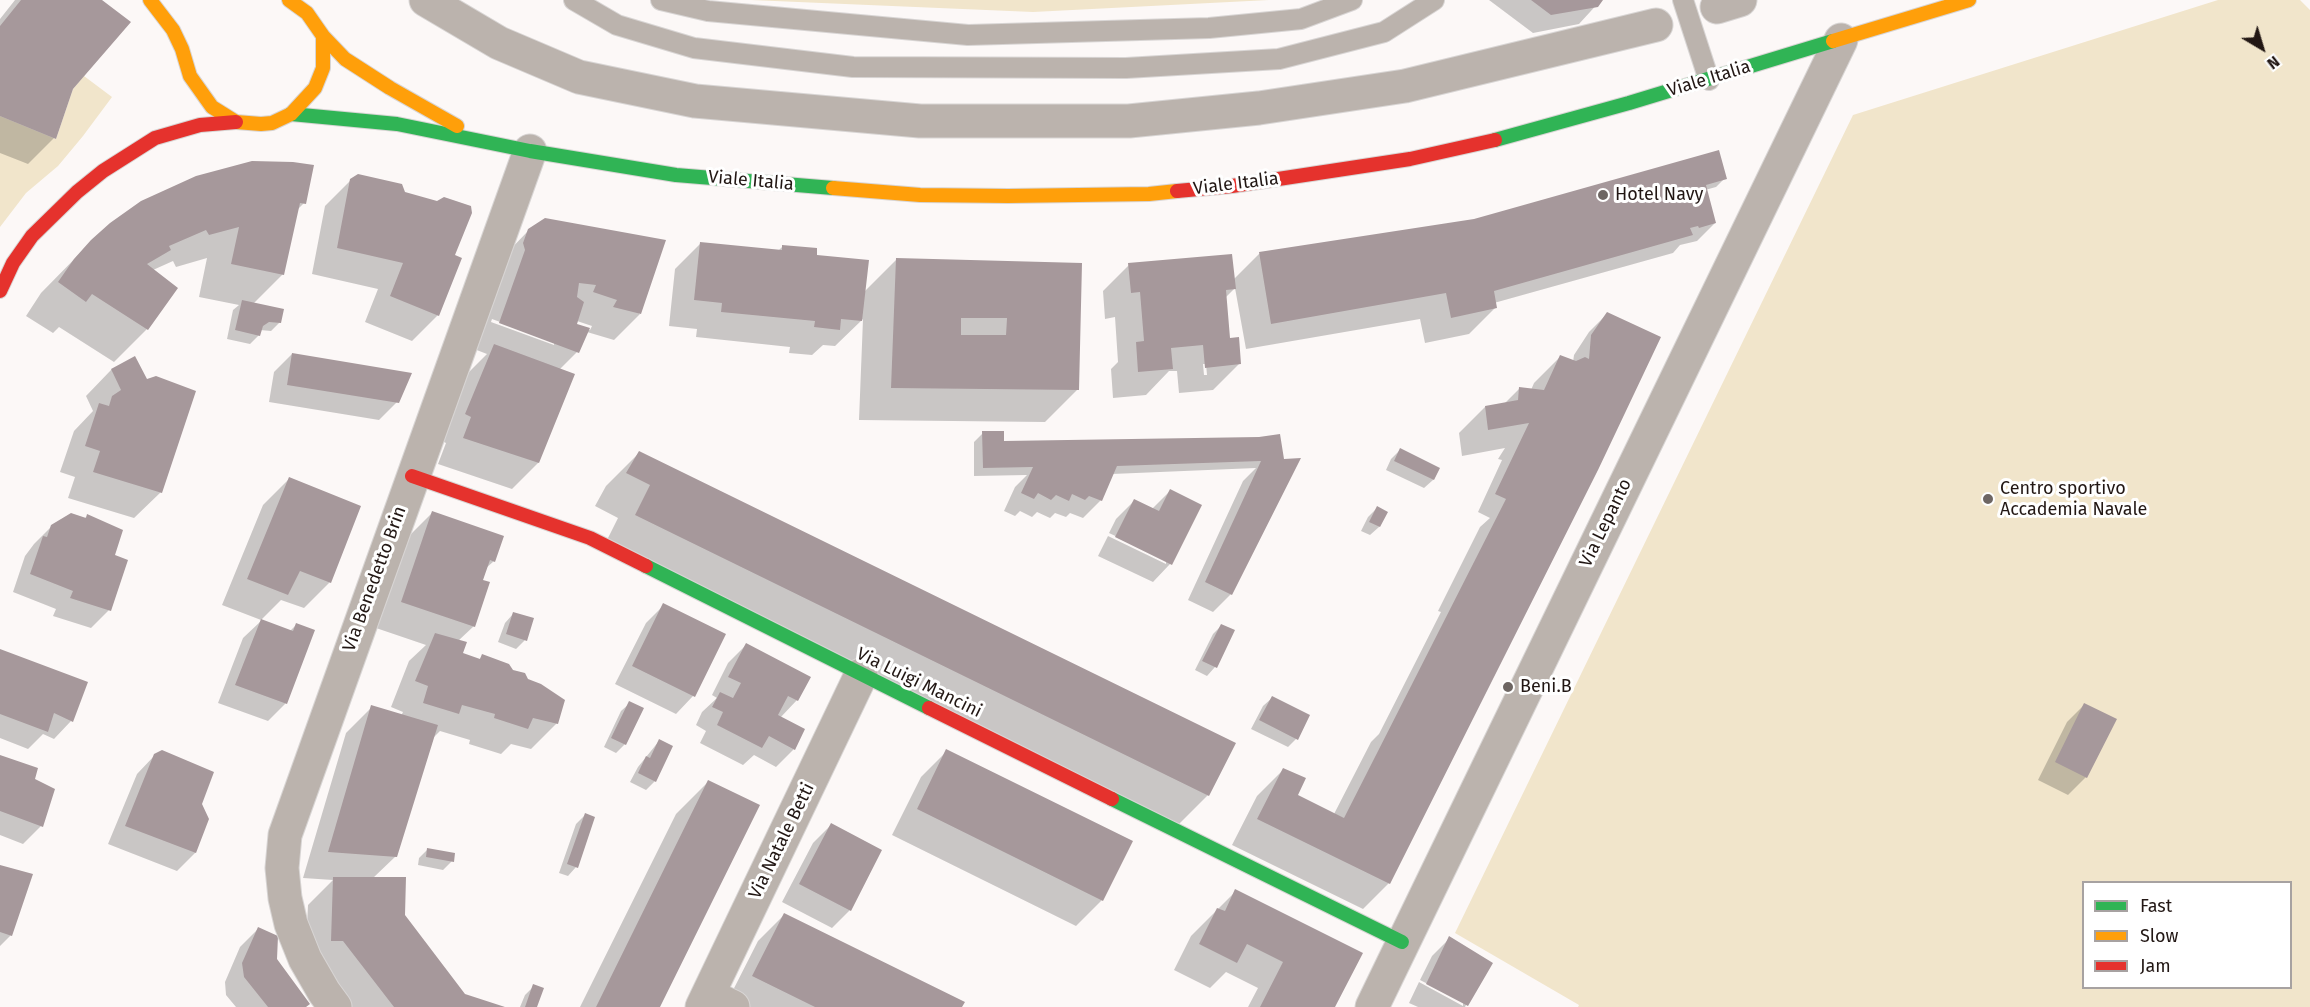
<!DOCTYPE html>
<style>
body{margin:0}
#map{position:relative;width:2310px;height:1007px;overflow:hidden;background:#fcf8f7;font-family:"Fira Sans",sans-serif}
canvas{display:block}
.legend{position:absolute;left:2082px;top:881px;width:210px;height:108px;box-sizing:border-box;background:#fff;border:2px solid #a7a2a1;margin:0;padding:8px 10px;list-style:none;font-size:18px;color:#221714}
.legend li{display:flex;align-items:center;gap:12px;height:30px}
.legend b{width:30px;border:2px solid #a7a2a1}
.north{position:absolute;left:2232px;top:18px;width:60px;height:60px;-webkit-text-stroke:4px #fff;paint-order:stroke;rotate:142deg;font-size:16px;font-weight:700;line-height:24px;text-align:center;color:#221714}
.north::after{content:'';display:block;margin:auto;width:21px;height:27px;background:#221714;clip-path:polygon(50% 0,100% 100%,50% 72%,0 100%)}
</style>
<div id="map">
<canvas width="2310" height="1007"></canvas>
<ul class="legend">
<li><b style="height:8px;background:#30b455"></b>Fast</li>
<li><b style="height:8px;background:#ff9f0a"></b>Slow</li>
<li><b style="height:8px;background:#e5322d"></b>Jam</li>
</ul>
<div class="north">N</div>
</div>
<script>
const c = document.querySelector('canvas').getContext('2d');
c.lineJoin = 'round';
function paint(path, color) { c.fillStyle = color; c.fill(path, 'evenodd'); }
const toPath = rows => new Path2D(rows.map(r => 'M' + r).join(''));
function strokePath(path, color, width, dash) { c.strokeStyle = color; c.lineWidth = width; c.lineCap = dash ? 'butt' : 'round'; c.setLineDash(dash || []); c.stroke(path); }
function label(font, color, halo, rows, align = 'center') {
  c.font = font + ' "Fira Sans",sans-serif'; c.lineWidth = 6; c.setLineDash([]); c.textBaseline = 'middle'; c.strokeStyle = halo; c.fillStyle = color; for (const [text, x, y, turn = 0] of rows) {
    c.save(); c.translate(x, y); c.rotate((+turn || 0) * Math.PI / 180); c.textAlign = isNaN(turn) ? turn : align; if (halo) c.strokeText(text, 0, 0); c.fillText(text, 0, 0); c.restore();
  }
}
paint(toPath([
 [751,0,1269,0,1033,12],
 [2218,0,2300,0,2310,10,2310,1007,1578,1007,1579,1005,1455,933,1853,115],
 [2084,882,2290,882,2290,988,2084,988],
 [84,76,112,97,83,136,58,166,26,193,0,227,0,116,56,139,73,89]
]), '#f1e5cb');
paint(toPath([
 [15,0,100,0,54,138,28,164,0,153,0,19],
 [1489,0,1601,0,1579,24,1533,33],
 [196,177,304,203,297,210,283,274,253,304,280,322,271,331,260,330,259,335,250,344,227,339,233,310,239,305,199,297,207,258,176,267,173,261,153,270,147,329,114,362,59,327,53,333,26,316,41,293,92,241],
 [1725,178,1716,187,1705,190,1715,223,1697,241,1680,245,1673,253,1494,303,1495,308,1469,334,1425,343,1420,319,1246,349,1235,288,1225,298,1229,340,1239,364,1213,390,1179,393,1177,371,1169,371,1146,395,1113,398,1111,369,1118,362,1115,317,1105,319,1103,291,1129,265,1233,280,1259,254,1474,221],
 [1203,364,1206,364,1207,375,1204,375],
 [351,180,437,202,453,256,438,315,412,341,365,322,378,289,312,274,325,206],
 [529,230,640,314,614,340,587,332,577,352,559,370,538,463,512,489,438,464,446,443,440,440,469,372,487,354,474,349,503,257],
 [492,319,554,342,554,345,491,322],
 [577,321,592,326,590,330,575,325],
 [701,243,778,251,783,246,815,256,864,292,896,260,1080,264,1078,389,1045,422,859,420,863,319,835,346,823,345,812,355,789,353,790,347,696,337,697,329,669,326,675,269],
 [1607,314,1389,883,1363,909,1232,845,1257,796,1283,770,1296,796,1334,814,1371,742,1379,734,1441,612,1438,611,1480,527,1490,518,1478,512,1502,460,1498,459,1505,448,1462,456,1459,433,1485,407,1504,404,1519,389,1531,390,1534,383,1560,357,1573,362,1574,355,1589,332],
 [292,354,397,402,379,420,269,402,274,372],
 [134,358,161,492,134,518,68,498,75,477,60,472,74,431,93,411,86,396,111,370],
 [983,433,1003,442,1280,461,1298,459,1231,594,1213,612,1188,600,1243,481,1256,468,1112,474,1101,500,1083,518,1070,513,1066,517,1055,513,1050,518,1037,512,1032,517,1020,511,1015,516,1004,511,1015,487,1027,475,974,476,974,442],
 [1400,450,1438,469,1433,480,1424,488,1386,470,1391,459],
 [639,453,1208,795,1175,828,603,548,618,518,595,506,606,486],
 [289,479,330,582,304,608,281,600,261,620,222,605,263,505],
 [1170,491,1170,564,1153,582,1098,556,1108,536,1166,564,1166,560,1109,533,1116,519,1134,501,1152,509],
 [1377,508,1379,527,1370,535,1361,531,1368,517],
 [432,513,494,561,485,569,474,626,458,641,461,654,479,660,482,656,557,723,531,749,511,744,501,754,469,744,470,740,440,731,432,739,396,856,373,878,465,995,501,1007,348,1007,305,967,308,905,333,880,303,878,346,733,372,707,401,716,403,712,391,707,409,661,426,645,376,628,406,539],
 [87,516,114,556,109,610,91,628,53,616,56,609,13,592,25,556,34,544,52,526,84,519],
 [664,605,693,696,676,714,615,684,646,623],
 [513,614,525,640,516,649,498,642,505,623],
 [261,621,290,631,296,625,286,703,268,721,218,703,243,638],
 [1221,626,1215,667,1207,676,1195,670,1213,634],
 [746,645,797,700,780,718,794,749,776,767,754,755,743,765,700,743,706,731,696,725,702,712,717,698,712,695,728,663],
 [0,652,71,721,54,739,43,734,28,749,0,738],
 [1272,698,1296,739,1288,747,1251,729,1263,706],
 [630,703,625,744,616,753,604,747,621,711],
 [2085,704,2086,777,2068,795,2038,780,2067,722],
 [659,741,655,781,646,790,630,782,638,767],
 [947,751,1102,900,1076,926,892,835,921,777],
 [155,755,201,804,208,819,195,853,177,871,108,844,137,774],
 [0,757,33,780,41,826,23,844,0,835],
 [709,781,659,1007,580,1007,676,814],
 [585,815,576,867,568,876,559,873,576,824],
 [831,825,850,910,832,928,782,902,813,843],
 [428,849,452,861,443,870,418,865,419,858],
 [0,867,11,935,0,946],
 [1236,891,1334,1007,1248,1007,1258,988,1226,972,1210,988,1174,970,1191,936],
 [784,915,960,1007,737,1007,727,1002,758,941],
 [258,929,275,960,305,1007,236,1007,226,995,225,982,240,947],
 [1450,938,1491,964,1466,1005,1465,1007,1418,1007,1409,1003,1419,982,1463,1006,1463,1002,1420,980,1432,956],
 [534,986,536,1007,520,1007,525,995]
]), '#0003');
paint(toPath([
 [21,0,102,0,131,22,73,89,56,139,0,116,0,26],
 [1531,0,1603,0,1598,7,1551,15],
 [1719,150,1727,179,1706,185,1716,223,1699,228,1698,226,1690,228,1693,235,1494,291,1497,308,1451,318,1446,293,1271,324,1259,252,1474,219],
 [252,161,293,162,314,165,306,204,300,203,284,275,231,264,239,227,209,235,206,230,169,246,171,250,147,264,178,288,148,330,92,294,86,302,58,282,74,259,91,240,110,223,141,201,196,176],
 [358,174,402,184,405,192,437,201,444,197,471,206,472,213,455,255,462,258,439,316,390,296,403,263,337,248,350,179],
 [545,218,666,240,641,314,613,307,617,300,593,292,596,285,579,283,577,297,584,302,577,324,590,328,579,353,499,323,525,250,523,243,528,229],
 [700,242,782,250,782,245,817,248,817,255,869,260,862,321,841,319,840,330,814,327,815,321,721,312,722,303,694,300],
 [1232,254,1236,289,1226,290,1230,338,1239,337,1241,364,1205,368,1203,345,1171,348,1173,369,1138,372,1136,342,1144,341,1140,292,1131,293,1128,263],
 [896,258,1082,263,1079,390,891,388],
 [961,318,1007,318,1006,335,961,335],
 [242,300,284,309,281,323,269,322,263,326,260,336,235,330],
 [1607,312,1661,337,1598,470,1390,884,1257,819,1283,768,1306,778,1298,795,1344,818,1506,499,1495,494,1529,423,1488,430,1485,406,1518,400,1519,387,1544,390,1560,355,1576,361,1585,357,1589,359,1591,335],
 [494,344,575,374,539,463,463,438,471,417,465,414],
 [292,353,412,373,399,403,287,385],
 [135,356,147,379,156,376,196,391,162,493,93,472,100,451,85,446,99,403,109,406,112,396,121,390,111,369],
 [982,431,1004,431,1004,441,1259,437,1280,434,1284,459,1301,458,1232,595,1205,582,1261,461,1117,466,1102,501,1089,496,1085,500,1072,494,1069,501,1056,495,1051,500,1038,493,1034,499,1021,493,1033,467,983,468],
 [1400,448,1440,468,1434,480,1394,461],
 [639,451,1236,743,1209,796,635,515,650,485,626,473],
 [289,477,361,506,331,583,300,571,288,595,247,579],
 [1170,489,1202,505,1172,565,1115,537,1134,499,1159,511],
 [1377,506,1388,512,1380,527,1369,522],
 [432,511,504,536,495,562,490,560,483,580,490,582,475,627,401,602],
 [71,513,86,518,87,514,123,530,115,555,128,560,111,611,70,598,73,591,30,574,43,536,47,537,51,525],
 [663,603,726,634,695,697,632,666],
 [513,612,534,618,527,641,506,634],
 [261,619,293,631,296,623,315,630,287,704,235,685],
 [1221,624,1235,630,1217,668,1202,661],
 [435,633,467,642,463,653,480,659,482,654,509,664,513,670,525,673,528,679,541,684,565,700,558,724,533,718,528,729,494,718,495,714,462,705,459,714,423,703,428,686,415,681],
 [746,643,811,677,798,701,788,696,778,715,805,729,795,750,769,736,762,748,717,725,723,712,712,707,720,692,733,698,741,683,728,677],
 [0,649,88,682,73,722,54,713,48,732,0,714],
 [1272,696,1310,715,1298,740,1259,720],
 [629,701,644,708,626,745,611,738],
 [2084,703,2117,719,2087,778,2055,762],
 [371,705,438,725,397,857,328,852],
 [659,739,673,746,656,782,638,773,646,756,650,758],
 [946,749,1133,841,1103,901,917,809],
 [162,750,214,772,202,804,209,819,196,853,125,826,154,754],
 [0,755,38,768,35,779,55,789,43,827,0,811],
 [708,780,760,805,660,1007,596,1007],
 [585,813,595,817,578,868,567,864],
 [831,823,882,850,851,911,799,884],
 [427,848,455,853,454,862,426,857],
 [0,865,33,874,12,936,0,932],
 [333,877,406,877,405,915,465,994,505,1007,394,1007,343,941,331,941],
 [1235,889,1363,953,1335,1007,1260,1007,1283,962,1247,944,1237,963,1199,944,1217,908,1225,911],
 [784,913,965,1002,962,1007,815,1007,752,976],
 [258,927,278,936,277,959,310,1004,306,1007,268,1007,244,977,242,963],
 [1449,936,1493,963,1468,1006,1426,984],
 [533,984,544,988,537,1007,525,1007]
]), '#a6989b');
const lane = toPath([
 [574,0,617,25,694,48,853,67,1126,68,1279,59,1384,32,1434,0],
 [661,0,708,11,968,35,1209,28,1301,19,1352,0],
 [1683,0,1709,80]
]);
const street = toPath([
 [426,0,499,43,579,77,695,101,920,121,1129,121,1259,108,1405,86,1656,25],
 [1717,7,1740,0],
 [708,995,733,1007],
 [335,1007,324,992,305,959,291,924,285,898,282,868,285,835,530,151],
 [702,1007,861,675],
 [1372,1007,1841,40]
]);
const fast = toPath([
 [291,114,397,124,530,151,676,175,833,188],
 [1495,140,1629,103,1833,41],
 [646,566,929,708],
 [1112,799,1402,942]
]);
const slow = toPath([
 [150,0,173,30,182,49,190,76,212,107,236,122,261,124,272,123,291,114,315,88,323,68,323,36,307,13,289,0],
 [323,36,345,59,390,88,457,126],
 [1833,41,1969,0],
 [833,188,920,195,1008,196,1149,194,1177,191]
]);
const jam = toPath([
 [1177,191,1232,186,1410,159,1495,140],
 [0,291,13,263,32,236,77,192,103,171,155,138,200,125,236,122],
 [412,476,590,538,646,566],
 [929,708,1112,799]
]);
strokePath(lane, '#d8d5d4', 22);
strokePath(street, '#d8d5d4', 35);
strokePath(fast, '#d8d5d4', 16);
strokePath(slow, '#d8d5d4', 16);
strokePath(jam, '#d8d5d4', 16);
strokePath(lane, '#bbb3ad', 20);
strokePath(street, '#bbb3ad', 33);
strokePath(fast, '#30b455', 14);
strokePath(slow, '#ff9f0a', 14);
strokePath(jam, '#e5322d', 14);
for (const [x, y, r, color] of [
 [1603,195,6,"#6e6663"],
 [1988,499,6,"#6e6663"],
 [1508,687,6,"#6e6663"]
]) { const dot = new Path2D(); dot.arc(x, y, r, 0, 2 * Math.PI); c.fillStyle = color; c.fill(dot); strokePath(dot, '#fff', 2); }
label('18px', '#221714', '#fff', [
 ["Viale Italia",1709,79,-17],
 ["Viale Italia",751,181,5],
 ["Viale Italia",1236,184,-7],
 ["Via Lepanto",1606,523,-64],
 ["Via Benedetto Brin",375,579,-70],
 ["Via Luigi Mancini",919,683,26],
 ["Via Natale Betti",782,841,-64]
]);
label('18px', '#221714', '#fff', [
 ["Hotel Navy",1615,195],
 ["Centro sportivo",2000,489],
 ["Accademia Navale",2000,510],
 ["Beni.B",1520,687]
], 'left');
</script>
